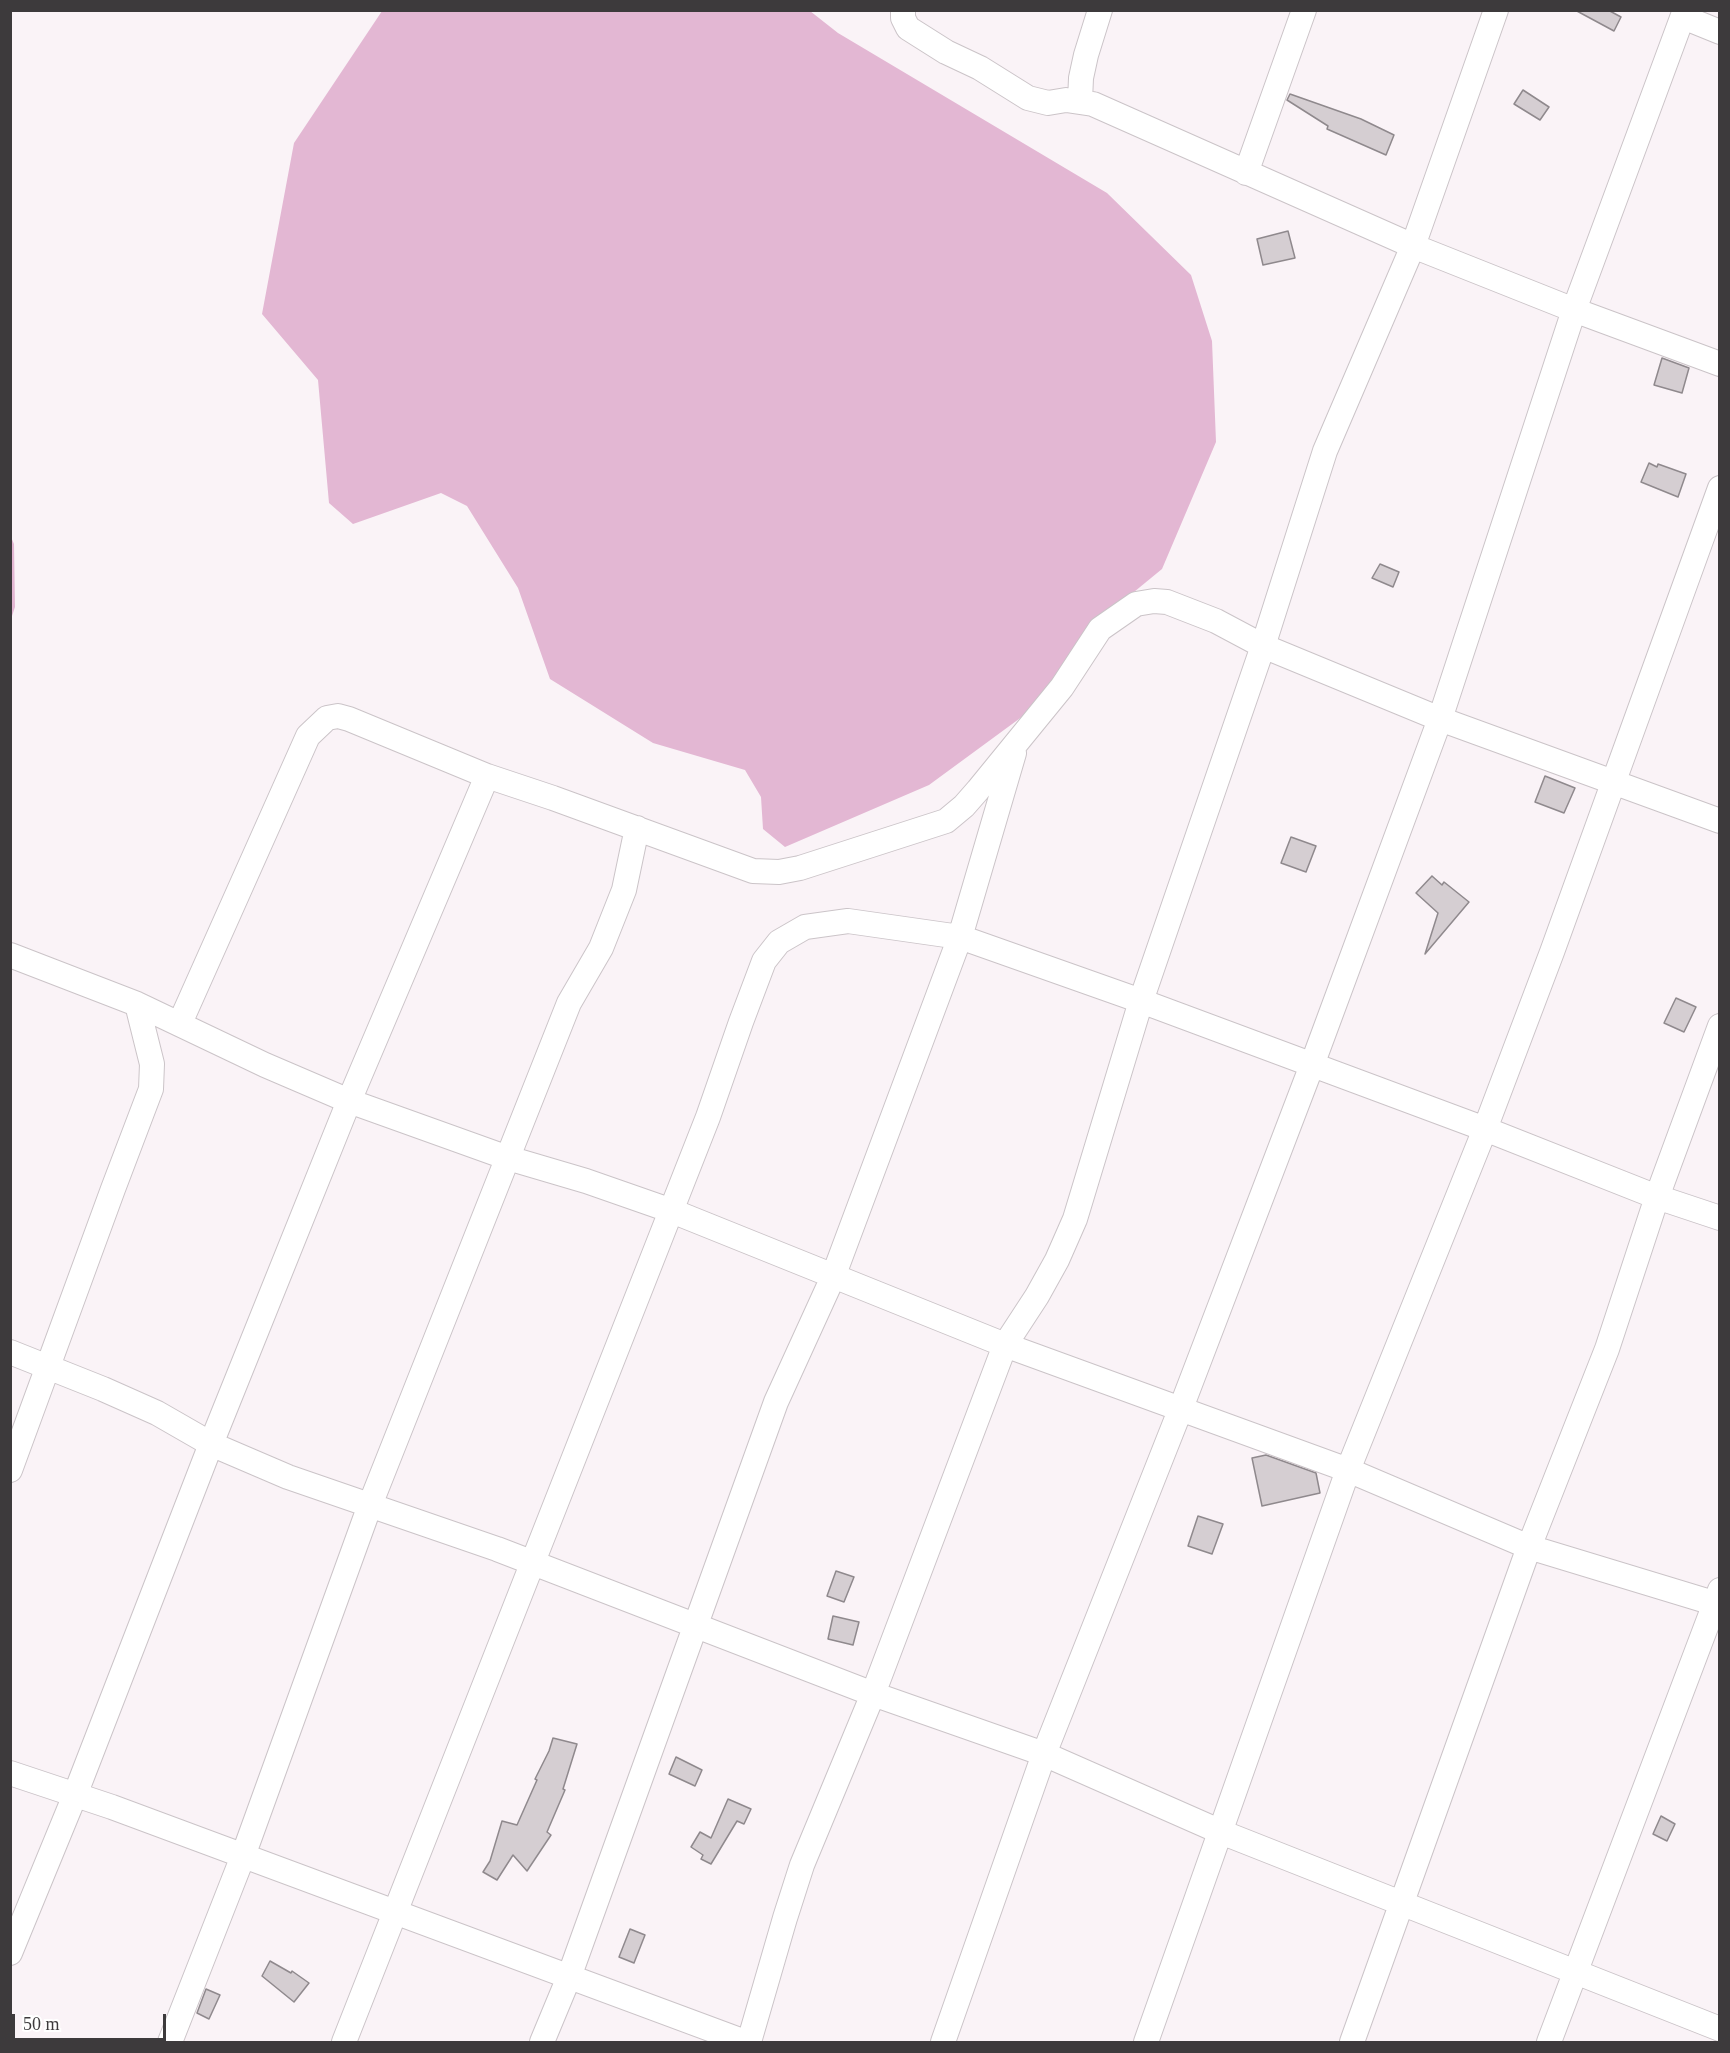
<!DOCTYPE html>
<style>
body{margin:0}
#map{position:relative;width:1730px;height:2053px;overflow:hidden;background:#faf3f7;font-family:"Times New Roman",serif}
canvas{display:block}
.frame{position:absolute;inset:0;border:12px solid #3d3a3c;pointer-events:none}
.scale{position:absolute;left:12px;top:2014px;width:154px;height:27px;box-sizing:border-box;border:3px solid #3d3a3c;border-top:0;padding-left:8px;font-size:18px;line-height:21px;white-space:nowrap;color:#3d3a3c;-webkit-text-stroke:4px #fff;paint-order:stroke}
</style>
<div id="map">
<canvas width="1730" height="2053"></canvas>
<div class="frame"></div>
<div class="scale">50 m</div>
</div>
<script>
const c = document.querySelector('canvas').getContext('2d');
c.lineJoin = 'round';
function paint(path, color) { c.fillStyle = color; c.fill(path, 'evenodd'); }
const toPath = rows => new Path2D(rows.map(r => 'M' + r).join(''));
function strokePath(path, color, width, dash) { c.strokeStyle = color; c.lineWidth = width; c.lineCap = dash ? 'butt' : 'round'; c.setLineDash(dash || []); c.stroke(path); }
paint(toPath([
 [382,11,810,11,838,33,1107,193,1191,275,1212,341,1216,442,1162,569,1084,633,1083,672,929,785,785,847,763,829,761,797,745,770,653,743,550,679,518,588,467,506,441,493,353,524,329,503,318,380,262,314,294,143],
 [11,537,14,544,15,607,11,619]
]), '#e3b7d3');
const building = toPath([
 [1575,10,1608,10,1621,17,1614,31,1575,10],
 [1523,90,1549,107,1540,120,1514,104,1523,90],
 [1290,94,1361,119,1394,135,1386,155,1327,129,1328,126,1287,100,1290,94],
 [1288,231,1295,258,1263,265,1257,239,1288,231],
 [1662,358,1689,368,1682,393,1654,385,1662,358],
 [1649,463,1657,467,1658,464,1686,474,1678,497,1641,482,1649,463],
 [1380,564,1399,572,1393,587,1372,578,1380,564],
 [1545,776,1575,788,1564,813,1535,802,1545,776],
 [1291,837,1316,846,1306,872,1281,863,1291,837],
 [1432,876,1442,885,1444,882,1469,902,1425,954,1438,913,1416,893,1432,876],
 [1676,998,1696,1007,1684,1032,1664,1023,1676,998],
 [1266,1455,1316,1473,1320,1493,1262,1506,1252,1458,1266,1455],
 [1198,1516,1223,1524,1212,1554,1188,1546,1198,1516],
 [836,1571,854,1577,844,1602,827,1596,836,1571],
 [833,1616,859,1622,853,1645,828,1639,833,1616],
 [553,1738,577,1744,563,1789,565,1790,547,1832,551,1835,527,1871,513,1855,497,1880,483,1872,490,1861,502,1821,517,1825,537,1780,535,1779,549,1751,553,1738],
 [676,1757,702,1770,695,1786,669,1774,676,1757],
 [728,1799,751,1809,744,1824,737,1821,711,1864,701,1859,703,1855,691,1847,700,1832,711,1838,728,1799],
 [1661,1816,1675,1824,1667,1841,1653,1834,1661,1816],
 [630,1929,645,1935,634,1963,619,1957,630,1929],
 [270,1961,291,1973,292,1971,309,1983,294,2002,262,1976,270,1961],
 [206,1989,220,1995,209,2019,197,2013,206,1989]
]);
paint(building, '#d5ced2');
strokePath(building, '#8f898d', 1.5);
const minor = toPath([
 [903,10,903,18,908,28,946,52,980,68,1028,98,1048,103,1066,100,1093,104,1413,246,1574,310,1720,364],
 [1683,17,1720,32],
 [1080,101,1081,78,1086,55,1100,10],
 [1246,173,1304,10],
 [10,955,137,1004,265,1065,349,1101,508,1158,586,1181,672,1211,1005,1345,1348,1470,1529,1547,1720,1605],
 [180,1023,308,736,327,718,338,716,349,719,487,776,553,798,753,871,779,872,800,868,946,821,964,806,978,790,1062,687,1100,629,1136,604,1154,601,1167,602,1216,621,1263,646,1440,719,1720,821],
 [10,1352,103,1389,157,1413,211,1444,288,1477,497,1549,873,1694,1044,1754,1221,1832,1720,2029],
 [10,1470,113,1189,151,1089,152,1064,137,1004],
 [10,1773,112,1807,745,2042],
 [10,1953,75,1795,211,1444,349,1101,487,776],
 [170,2042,243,1856,370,1505,569,1003,601,948,624,890,637,828],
 [344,2042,708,1117,741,1022,764,961,779,942,805,927,848,921,960,937,1141,1001,1485,1129,1657,1197,1720,1218],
 [542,2042,569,1977,776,1402,833,1277,960,937,1014,753],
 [749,2042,785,1918,802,1865,873,1694,1005,1345,1037,1296,1057,1260,1075,1219,1141,1001,1263,646,1325,451,1413,246,1496,10],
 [943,2042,1044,1754,1181,1408,1312,1065,1440,719,1574,310,1685,10],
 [1146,2042,1348,1470,1485,1129,1552,952,1720,488],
 [1352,2042,1529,1547,1607,1349,1657,1197,1720,1026],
 [1549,2042,1720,1590]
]);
strokePath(minor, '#cbc4c8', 26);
strokePath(minor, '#fff', 24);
</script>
